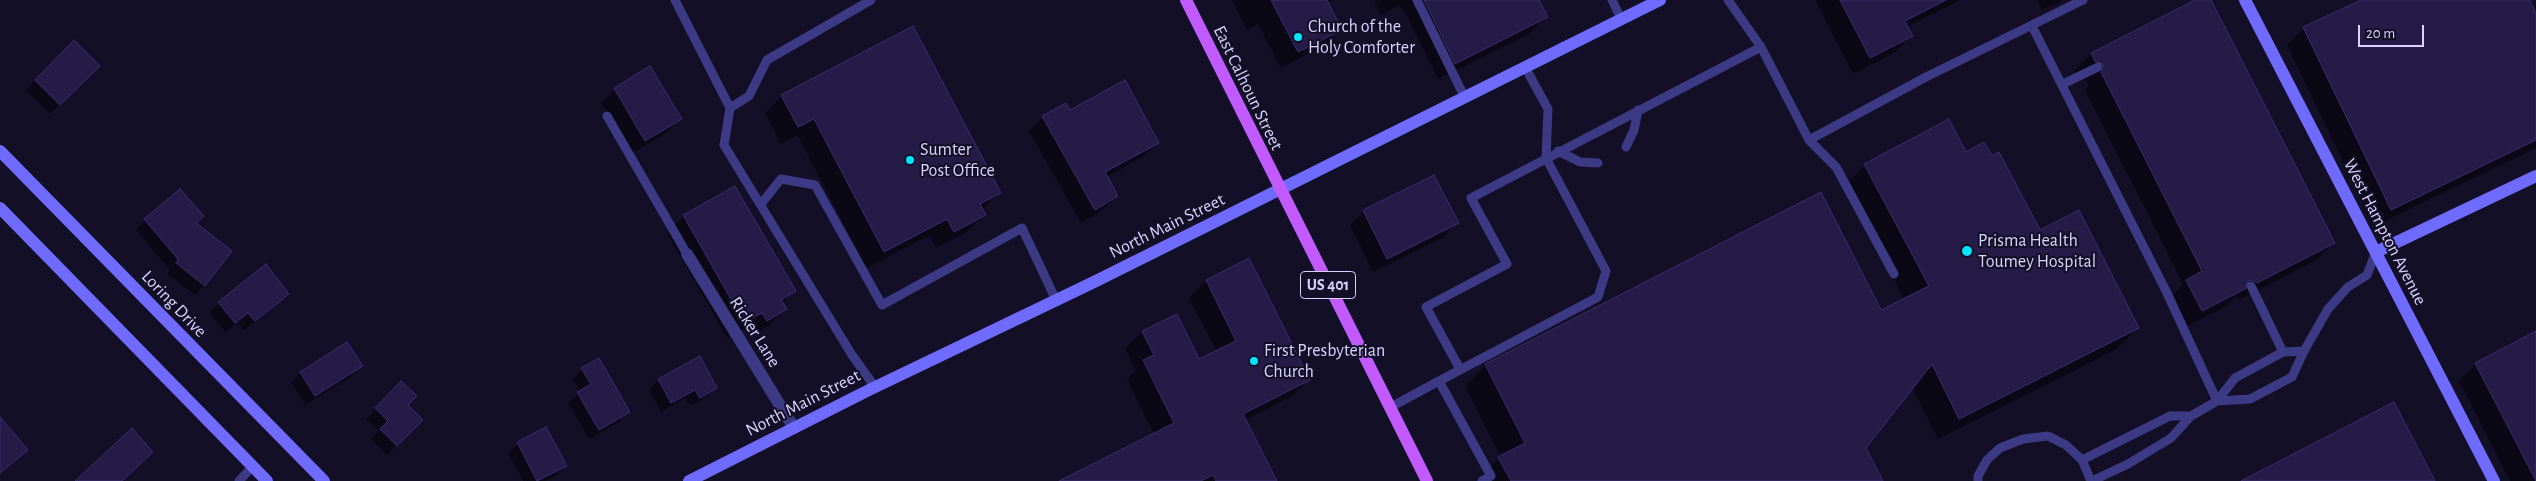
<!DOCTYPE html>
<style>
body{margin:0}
#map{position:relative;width:2536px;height:481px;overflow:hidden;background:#130f26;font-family:"Alegreya Sans",sans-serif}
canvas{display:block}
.scale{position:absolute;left:2358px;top:25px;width:66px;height:22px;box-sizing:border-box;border:2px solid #d9d4ff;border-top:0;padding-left:6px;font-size:15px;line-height:18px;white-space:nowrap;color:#d9d4ff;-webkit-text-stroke:4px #130f26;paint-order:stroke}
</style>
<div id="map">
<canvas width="2536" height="481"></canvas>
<div class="scale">20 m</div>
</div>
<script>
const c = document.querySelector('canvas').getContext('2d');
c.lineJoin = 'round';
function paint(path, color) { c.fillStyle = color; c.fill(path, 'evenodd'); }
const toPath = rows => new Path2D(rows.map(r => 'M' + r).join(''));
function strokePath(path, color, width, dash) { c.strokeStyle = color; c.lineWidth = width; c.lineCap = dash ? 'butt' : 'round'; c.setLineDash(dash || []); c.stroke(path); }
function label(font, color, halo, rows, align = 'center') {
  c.font = font + ' "Alegreya Sans",sans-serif'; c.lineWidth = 4; c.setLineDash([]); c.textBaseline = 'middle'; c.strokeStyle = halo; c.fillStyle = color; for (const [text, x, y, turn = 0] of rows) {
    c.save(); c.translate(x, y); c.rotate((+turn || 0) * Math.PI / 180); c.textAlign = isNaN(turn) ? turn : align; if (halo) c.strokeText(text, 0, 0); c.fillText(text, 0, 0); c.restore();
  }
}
paint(toPath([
 [1232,0,1333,0,1327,3,1340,29,1323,46,1281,68,1258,24,1247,30],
 [1374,0,1538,0,1546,17,1529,34,1438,79,1406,14,1399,5,1381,15],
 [1815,0,1960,0,1907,27,1911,36,1894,53,1853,74],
 [2037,0,2063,0,2042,10],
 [2198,0,2209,0,2333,243,2316,260,2239,300,2235,297,2227,306,2185,327,2170,298,2183,284,2085,90,2088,86,2087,81,2078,78,2074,71,2091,54],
 [2364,0,2528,0,2536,17,2536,148,2374,226,2287,45,2304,28],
 [74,42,98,66,50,114,26,90],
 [615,89,680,119,666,133,631,154,601,103],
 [782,96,999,193,982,210,984,215,967,232,936,248,930,235,867,268,797,135,781,144,765,113],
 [1070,112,1158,142,1144,156,1106,177,1117,196,1103,210,1081,223,1029,131,1043,117],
 [1966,154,2039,232,2137,328,2117,349,1938,439,1912,387,1865,448,1882,481,1479,481,1478,479,1501,457,1465,386,1486,365,1881,312,1905,300,1844,186,1865,165],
 [1434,176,1457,223,1443,237,1373,272,1350,225,1364,212],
 [684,216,794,291,782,303,785,309,768,326,749,337,744,329,727,338,667,233],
 [145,220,194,224,204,285,195,295,167,273,170,270,136,230],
 [1206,281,1309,379,1292,396,1245,420,1275,481,1068,481,1154,435,1127,379,1136,370,1125,349,1142,332,1176,315,1198,361,1217,352,1189,298],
 [288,294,244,330,238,322,225,332,209,312,219,303],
 [2536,333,2536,481,2510,481,2459,381,2476,364],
 [699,358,715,388,706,397,690,406,685,398,661,412,649,390,658,380],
 [361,366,352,376,305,405,291,382,301,373],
 [582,369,628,412,619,422,589,439,568,403,580,392,573,379],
 [401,383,406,405,421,420,387,455,371,439,379,431,366,419],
 [545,428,565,466,556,475,545,481,523,481,508,453,518,444]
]), '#0007');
const building = toPath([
 [1271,0,1327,0,1342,30,1298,52,1271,0],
 [1424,0,1539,0,1548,17,1455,64,1424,0],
 [1840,0,1946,0,1905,21,1913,36,1870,58,1840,0],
 [2195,0,2211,0,2335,243,2257,283,2252,280,2248,281,2245,289,2202,311,2186,280,2202,271,2101,72,2104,68,2103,64,2095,61,2091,53,2195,0],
 [2361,0,2530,0,2536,14,2536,140,2391,210,2303,27,2361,0],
 [913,26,1001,193,980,204,986,215,954,232,947,219,884,252,814,119,798,127,781,95,913,26],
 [74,40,100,66,60,105,35,80,74,40],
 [650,66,682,119,645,141,614,88,650,66],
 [1125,80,1159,143,1105,172,1118,196,1095,210,1042,116,1066,103,1070,110,1125,80],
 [1949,119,1966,152,1984,142,1992,156,1999,152,2040,230,2079,210,2139,328,1959,419,1932,364,1866,448,1883,481,1511,481,1498,457,1525,443,1485,364,1821,192,1881,310,1929,286,1864,164,1949,119],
 [1434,175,1459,223,1387,259,1363,210,1434,175],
 [735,186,796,291,781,300,787,309,767,321,762,313,744,322,683,215,735,186],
 [180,189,204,216,196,223,232,251,205,286,176,263,178,259,144,219,180,189],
 [1249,258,1310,380,1243,414,1277,481,1216,481,1213,475,1201,481,1059,481,1174,423,1143,360,1154,355,1142,331,1177,314,1199,359,1236,341,1206,280,1249,258],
 [266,264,289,294,255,321,248,313,235,323,218,302,266,264],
 [2536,331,2536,481,2475,363,2536,331],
 [347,342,363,366,315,396,300,372,347,342],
 [700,356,717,388,700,398,695,390,671,403,658,379,700,356],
 [599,358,630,412,599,430,577,392,591,384,581,368,599,358],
 [401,381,417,396,408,405,423,420,397,446,380,429,388,421,375,408,401,381],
 [2394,402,2435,481,2241,481,2394,402],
 [0,417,28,450,0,473,0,417],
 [546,427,567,466,537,481,517,442,546,427],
 [132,428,153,452,122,481,75,481,132,428]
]);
paint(building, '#241b47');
strokePath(building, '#3b2d73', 1);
strokePath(toPath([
 [675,0,730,108,724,145,852,355,875,387],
 [1417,0,1464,96],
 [1612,0,1621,19],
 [1728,0,1761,47,1809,140,1836,167,1894,274],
 [2032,26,2167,293,2217,401],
 [2063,84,2098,67],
 [730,108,749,96,767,60,871,0],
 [607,116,687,254],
 [1809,140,1926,77,2083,0],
 [1626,147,1634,130,1638,110],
 [1558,151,1580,162,1598,163],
 [761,204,781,179,815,185,882,305,1022,228,1056,300],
 [2251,286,2283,352],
 [1460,369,1426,307,1507,264,1471,198,1761,47],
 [2217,401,2250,399,2292,377,2304,351,2328,309,2348,287,2367,275,2376,252],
 [1389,408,1439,381],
 [2082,460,2170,416,2191,416],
 [239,481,253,466],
 [1482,481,1491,476,1439,381,1598,297,1606,271,1546,158,1548,109,1525,67],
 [1978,481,1978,476,1987,460,2000,448,2023,439,2048,436,2066,445,2082,460,2091,481],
 [2092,481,2128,464,2171,438,2191,416,2217,401,2235,378,2283,352,2304,351]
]), '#3d3a85', 9);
strokePath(toPath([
 [687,254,794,428]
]), '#3d3a85', 12);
strokePath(toPath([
 [2245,0,2494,481],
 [0,151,324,481],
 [0,208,267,481],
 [2376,252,2536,176],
 [689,481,869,390,1094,282,1660,0]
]), '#6f6bff', 12);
strokePath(toPath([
 [1186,0,1427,481]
]), '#c25bff', 12);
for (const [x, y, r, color] of [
 [1298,37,5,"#00e5ff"],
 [910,160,5,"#00e5ff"],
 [1967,251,6,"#00e5ff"],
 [1254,361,5,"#00e5ff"]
]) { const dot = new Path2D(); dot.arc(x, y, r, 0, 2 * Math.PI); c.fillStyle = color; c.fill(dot); strokePath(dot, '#130f26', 2); }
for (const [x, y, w] of [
 [1328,285,55]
]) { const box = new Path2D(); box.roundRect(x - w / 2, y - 13.5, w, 27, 4); c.fillStyle = '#130f26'; c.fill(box); strokePath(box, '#d9d4ff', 1); }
label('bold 16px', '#d9d4ff', null, [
 ["US 401",1328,285]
]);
label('18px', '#d9d4ff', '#130f26', [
 ["Church of the",1308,27],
 ["Holy Comforter",1308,48],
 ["Sumter",920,150],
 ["Post Office",920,171],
 ["Prisma Health",1978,241],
 ["Toumey Hospital",1978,262],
 ["First Presbyterian",1264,351],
 ["Church",1264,372]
], 'left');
label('18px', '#d9d4ff', '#130f26', [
 ["East Calhoun Street",1248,88,64],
 ["North Main Street",1167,226,-26],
 ["West Hampton Avenue",2385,232,63],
 ["Loring Drive",174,304,46],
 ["Ricker Lane",755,332,58],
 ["North Main Street",803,403,-27]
]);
</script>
